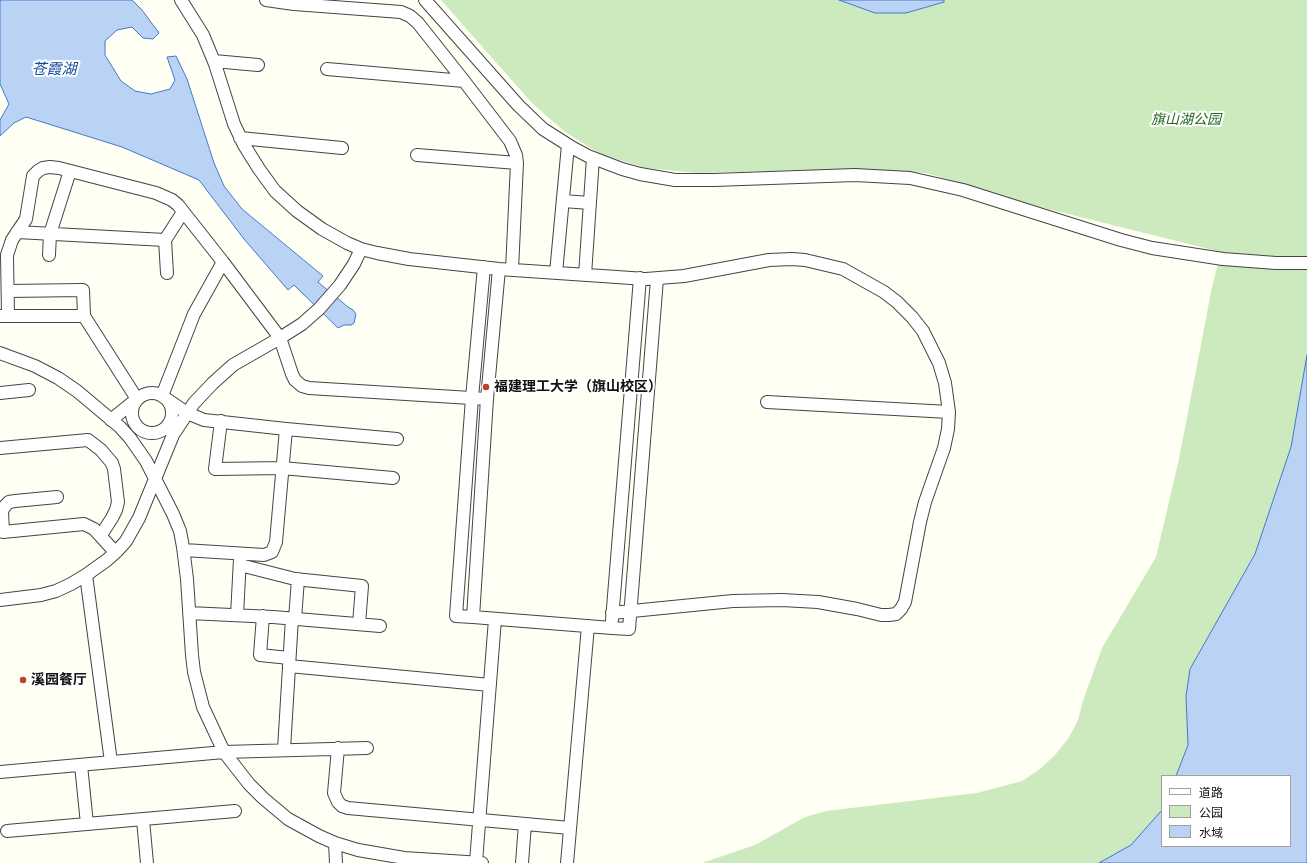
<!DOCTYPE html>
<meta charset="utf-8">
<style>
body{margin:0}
#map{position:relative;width:1307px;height:863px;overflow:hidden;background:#fffff4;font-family:"Zilla Slab","Noto Sans SC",serif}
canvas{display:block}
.legend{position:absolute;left:1161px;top:775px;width:130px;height:72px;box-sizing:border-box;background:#fff;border:1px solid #a0a0a0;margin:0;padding:5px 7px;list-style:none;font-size:12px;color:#111}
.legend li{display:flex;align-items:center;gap:8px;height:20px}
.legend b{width:20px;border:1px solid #a0a0a0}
</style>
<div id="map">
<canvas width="1307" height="863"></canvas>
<ul class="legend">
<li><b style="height:5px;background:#fff"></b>道路</li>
<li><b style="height:11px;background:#cceabe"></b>公园</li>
<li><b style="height:11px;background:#bad3f5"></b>水域</li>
</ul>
</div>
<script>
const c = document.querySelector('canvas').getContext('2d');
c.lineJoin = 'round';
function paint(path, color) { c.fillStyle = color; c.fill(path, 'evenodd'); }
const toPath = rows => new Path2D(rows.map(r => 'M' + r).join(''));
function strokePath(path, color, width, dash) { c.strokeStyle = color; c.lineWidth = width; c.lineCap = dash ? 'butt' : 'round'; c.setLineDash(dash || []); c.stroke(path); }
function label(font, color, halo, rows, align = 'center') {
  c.font = font + ' "Zilla Slab","Noto Sans SC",serif'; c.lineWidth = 4; c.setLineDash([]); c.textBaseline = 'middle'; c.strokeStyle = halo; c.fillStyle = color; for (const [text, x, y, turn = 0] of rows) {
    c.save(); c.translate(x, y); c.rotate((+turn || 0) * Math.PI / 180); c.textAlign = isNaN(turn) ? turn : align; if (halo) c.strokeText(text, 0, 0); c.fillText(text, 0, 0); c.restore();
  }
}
paint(toPath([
 [441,0,1307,0,1307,863,702,863,755,845,805,817,826,811,977,793,1022,781,1040,769,1054,756,1068,739,1078,720,1083,701,1102,648,1156,557,1179,459,1212,287,1221,252,1040,207,926,173,860,169,697,173,645,168,600,154,565,132,532,103],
 [1162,776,1290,776,1290,846,1162,846]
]), '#cceabe');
const water = toPath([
 [0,0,132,0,142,10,159,33,153,39,143,38,132,27,117,30,105,41,105,55,121,81,135,91,151,94,170,89,175,80,167,57,176,56,187,79,214,163,224,186,242,209,323,276,318,282,348,307,353,310,356,314,354,323,351,325,344,325,338,328,294,285,288,290,244,239,199,180,122,147,26,117,14,123,0,136,0,120,9,104,0,84,0,0],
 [839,0,944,0,944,2,906,13,875,13,839,0],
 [1307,355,1307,863,1099,863,1131,845,1162,810,1162,846,1290,846,1290,776,1176,776,1188,745,1186,696,1190,669,1255,554,1291,447,1307,355]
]);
paint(water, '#bad3f5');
strokePath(water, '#4279cb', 1);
const minor = toPath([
 [181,0,203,35,215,64,234,124,244,145,259,169,275,191,297,211,322,229,347,243,361,249,377,253,409,259,499,269,646,279,684,276,769,260,792,259,805,260,843,269,884,292,897,302,912,317,923,331,939,363,945,383,949,412,948,429,944,448,925,502,920,522,905,602,901,609,896,614,889,615,881,615,857,609,818,602,782,600,733,601,612,613],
 [266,0,294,4,401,12,410,16,418,23,464,81,510,141,516,155,517,163,512,270],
 [425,0,518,105,543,129,573,148,588,156,622,169,640,174,675,180,714,180,855,175,910,178,963,190,1121,240,1152,248,1223,259,1276,263,1307,263],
 [214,61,258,65],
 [327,69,464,81],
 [240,138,342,148],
 [417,155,517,163],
 [563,201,590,203],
 [17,232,165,240],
 [49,255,50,234,70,171],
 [223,262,194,314,162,396,187,413,204,420,286,429,397,439],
 [499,269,487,399,473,617,612,628,629,629,657,279],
 [167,273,165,240,183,212],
 [556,273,568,145],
 [585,275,593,158],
 [8,291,83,290,84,316],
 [1,316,84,316,137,399,111,420],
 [8,316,7,255,12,240,26,219,33,176,38,171,43,168,50,167,59,168,156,193,172,200,178,205,223,262,280,338,292,374,295,380,302,386,309,388,487,399],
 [0,353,35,366,58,378,77,391,120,427,130,438,146,461,173,514,180,531,183,547,187,579,192,655,194,672,203,707,224,752,249,784,263,798,288,819,319,836,335,843,358,850,404,858,482,863],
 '132 413a20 20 0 1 1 40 0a20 20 0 1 1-40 0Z',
 [0,393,29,390],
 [767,402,949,412],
 [221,421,215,469,282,468,393,478],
 [0,448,88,440,101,450,112,463,114,469,118,502,116,510,112,518,101,535],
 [57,497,15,501,9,502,5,506,2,511,3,532,84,524,94,529,115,552],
 [184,550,264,555,272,552,276,542,286,429],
 [240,565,295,579,362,586,359,624],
 [86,575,111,762],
 [0,600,41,595,56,591,71,584,86,575,107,560,117,551,126,541,139,518,173,435,194,403,213,383,233,365,280,338,302,324,319,309,340,285,354,264,361,249],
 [189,613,273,617,380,626],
 [237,615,240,559],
 [263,616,260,655,289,658],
 [473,617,456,616,472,398,484,267],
 [295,619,298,579],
 [612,620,640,278],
 [289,666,490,685],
 [338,748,334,793,338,802,342,806,348,808,570,828],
 [284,749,292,618],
 [81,765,87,824],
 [0,772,224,752,367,748],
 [143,820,147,863],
 [7,831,235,811],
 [335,843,336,863],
 [476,862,495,619],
 [522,863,525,824],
 [567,863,588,626]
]);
strokePath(minor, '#444', 14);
strokePath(minor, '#fff', 12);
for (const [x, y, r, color] of [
 [486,387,4,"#bf412a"],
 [23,680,4,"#bf412a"]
]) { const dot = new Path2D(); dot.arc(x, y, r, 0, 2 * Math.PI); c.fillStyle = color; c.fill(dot); strokePath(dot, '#fff', 1.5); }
label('italic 14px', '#216821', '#fff', [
 ["旗山湖公园",1186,120]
]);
label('bold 14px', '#111', '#fff', [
 ["福建理工大学（旗山校区）",494,387],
 ["溪园餐厅",31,680]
], 'left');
label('italic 15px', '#1b4ca1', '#fff', [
 ["苍霞湖",54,70]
]);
</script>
